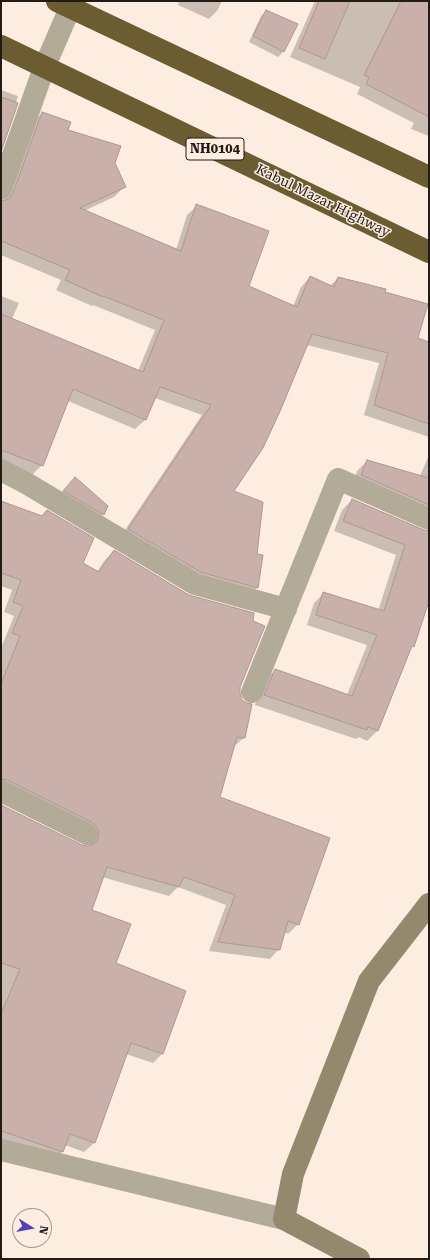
<!DOCTYPE html>
<style>
body{margin:0}
#map{position:relative;width:430px;height:1260px;overflow:hidden;background:#fdede0;font-family:"Roboto Serif",serif}
canvas{display:block}
.frame{position:absolute;inset:0;border:2px solid #221b16;pointer-events:none}
.north{position:absolute;left:12px;top:1208px;width:40px;height:40px;box-sizing:border-box;background:#fdede0;border:1px solid #a5998f;border-radius:50%;rotate:101deg;font-size:11px;font-weight:700;line-height:16px;text-align:center;color:#221b16}
.north::after{content:'';display:block;margin:auto;width:14px;height:18px;background:#5043ba;clip-path:polygon(50% 0,100% 100%,50% 72%,0 100%)}
</style>
<div id="map">
<canvas width="430" height="1260"></canvas>
<div class="frame"></div>
<div class="north">N</div>
</div>
<script>
const c = document.querySelector('canvas').getContext('2d');
c.lineJoin = 'round';
function paint(path, color) { c.fillStyle = color; c.fill(path, 'evenodd'); }
const toPath = rows => new Path2D(rows.map(r => 'M' + r).join(''));
function strokePath(path, color, width, dash) { c.strokeStyle = color; c.lineWidth = width; c.lineCap = dash ? 'butt' : 'round'; c.setLineDash(dash || []); c.stroke(path); }
function label(font, color, halo, rows, align = 'center') {
  c.font = font + ' "Roboto Serif",serif'; c.lineWidth = 3; c.setLineDash([]); c.textBaseline = 'middle'; c.strokeStyle = halo; c.fillStyle = color; for (const [text, x, y, turn = 0] of rows) {
    c.save(); c.translate(x, y); c.rotate((+turn || 0) * Math.PI / 180); c.textAlign = isNaN(turn) ? turn : align; if (halo) c.strokeText(text, 0, 0); c.fillText(text, 0, 0); c.restore();
  }
}
paint(toPath([
 [175,1,222,1,217,11,209,19,178,5,179,3],
 [315,1,429,1,429,136,411,129,414,123,357,94,360,87,290,57],
 [266,11,283,52,278,57,249,42,261,16],
 [1,90,18,96,1,149],
 [42,113,114,163,124,187,114,197,84,211,176,250,187,215,197,206,247,287,293,306,301,287,310,277,330,286,338,278,384,293,417,339,429,343,429,437,364,415,379,363,307,345,232,491,256,555,262,556,257,588,247,598,119,539,202,415,155,398,145,420,135,429,68,401,42,465,32,475,1,464,1,296,19,303,12,319,138,371,155,330,93,305,92,306,56,290,61,280,1,255,1,202,4,202,32,123],
 [429,455,429,521,352,485,357,471,367,461,420,476],
 [75,478,103,514,94,523,55,500],
 [352,500,429,532,429,598,413,646,410,649,377,731,367,741,359,737,356,739,255,705,265,680,275,670,347,695,367,645,307,625,314,603,324,593,378,611,396,555,334,531,342,510],
 [1,502,82,563,97,572,104,561,114,551,239,687,244,738,233,747,218,798,298,924,288,934,284,932,279,949,270,959,209,951,226,905,178,887,169,896,102,877,90,911,114,964,162,1054,153,1063,126,1054,94,1143,84,1152,65,1145,62,1152,53,1161,1,1143,1,806,81,846,90,847,90,844,1,791,1,648,14,616,4,612,12,590,1,586]
]), '#0003');
const building = toPath([
 [319,1,350,1,325,59,299,48,319,1],
 [401,1,429,1,429,117,366,84,369,77,364,75,401,1],
 [266,10,298,24,284,52,253,36,266,10],
 [1,97,18,103,1,152,1,97],
 [42,112,71,122,68,130,121,146,115,163,126,187,80,208,181,251,196,204,269,231,249,286,297,307,310,276,334,287,338,277,386,289,385,292,428,304,418,338,429,342,429,424,374,405,388,353,312,334,281,409,263,448,234,491,263,502,257,554,263,555,258,588,200,572,128,529,211,405,160,387,146,420,73,389,43,466,1,450,1,314,143,372,164,320,103,296,103,297,65,280,70,270,1,241,1,201,9,199,13,193,42,112],
 [367,460,429,478,429,505,361,475,367,460],
 [75,477,108,506,104,515,63,491,75,477],
 [352,499,424,530,429,531,429,601,414,647,412,646,378,731,368,727,367,730,264,695,275,669,352,696,377,635,316,615,323,592,384,611,405,545,343,521,352,499],
 [1,501,42,516,47,510,94,538,83,563,99,572,114,550,189,595,254,613,253,621,265,626,240,687,240,693,242,700,247,703,252,704,245,738,237,737,220,797,330,838,299,925,288,921,280,950,218,942,235,895,184,877,179,887,107,867,92,910,131,924,116,963,186,991,163,1054,131,1043,95,1143,70,1134,63,1152,1,1131,1,1014,20,969,1,963,1,805,82,845,88,846,94,844,98,839,99,833,97,827,93,823,7,780,1,779,1,684,20,636,12,633,23,606,13,602,21,580,1,573,1,501]
]);
paint(building, '#c9b0aa');
strokePath(building, '#ae9690', 1);
strokePath(toPath([
 [1,189,44,68,70,8],
 [1,470,26,483,195,584,286,609],
 [252,692,338,479,429,519],
 [1,791,87,834],
 [1,1150,284,1219]
]), '#b2ab97', 22);
strokePath(toPath([
 [359,1259,284,1219,293,1174,369,981,429,904]
]), '#94896c', 22);
strokePath(toPath([
 [57,1,429,177],
 [1,46,429,252]
]), '#6b5c31', 22);
for (const [x, y, w] of [
 [215,149,58]
]) { const box = new Path2D(); box.roundRect(x - w / 2, y - 11, w, 22, 3); c.fillStyle = '#fdede0'; c.fill(box); strokePath(box, '#221b16', 1); }
label('bold 13px', '#221b16', null, [
 ["NH0104",215,149]
]);
label('14px', '#221b16', '#fdede0', [
 ["Kabul Mazar Highway",323,201,26]
]);
</script>
